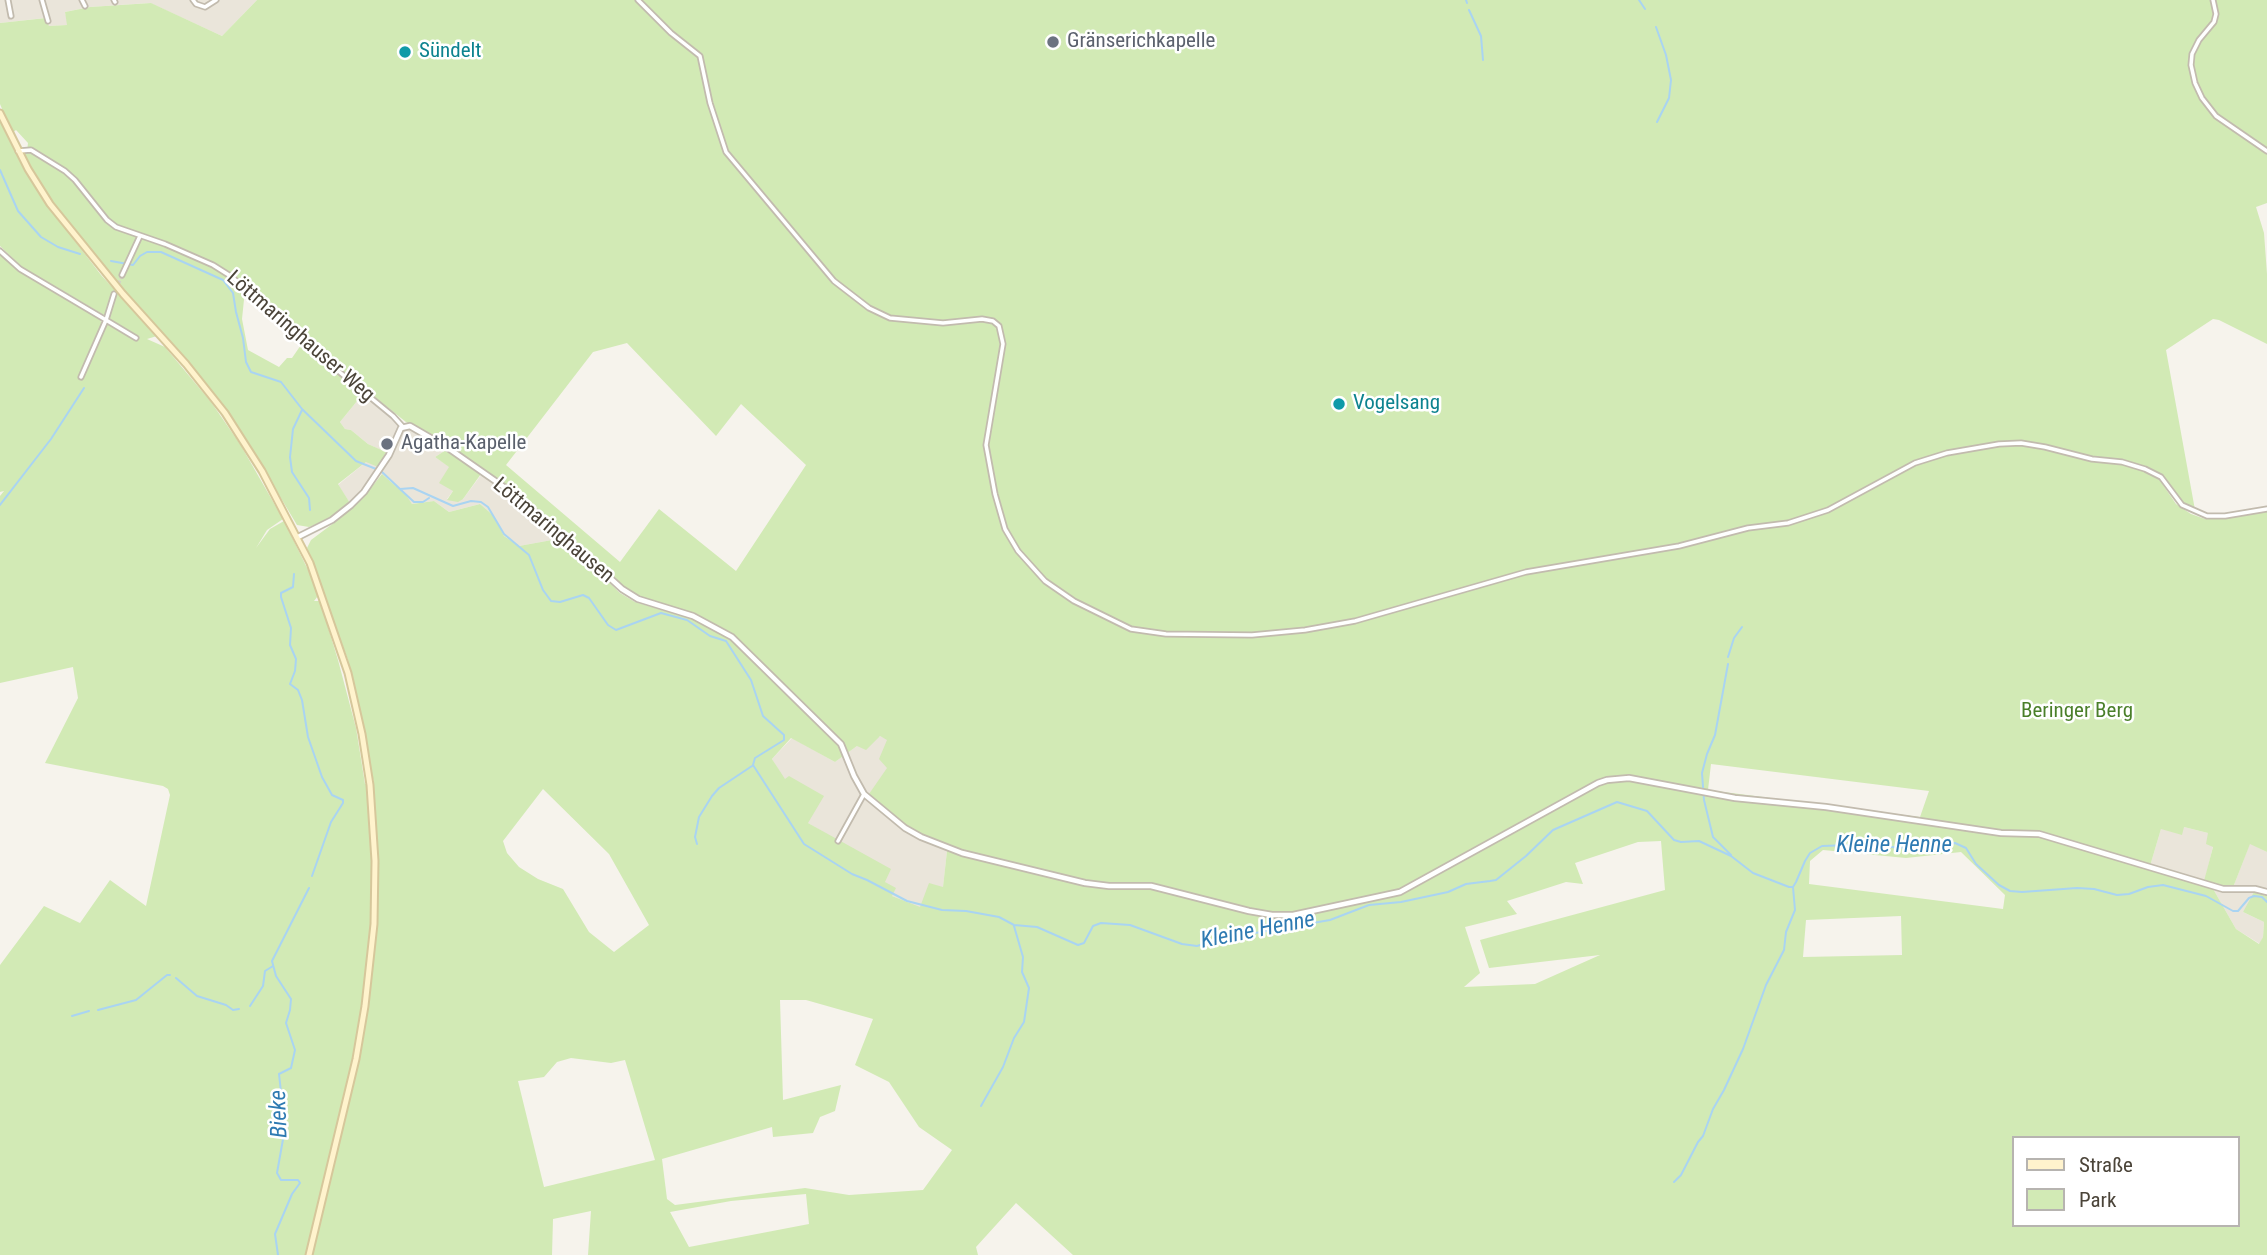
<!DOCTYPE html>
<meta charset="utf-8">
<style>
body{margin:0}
#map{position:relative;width:2267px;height:1255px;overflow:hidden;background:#f6f3ec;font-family:"Roboto Condensed",sans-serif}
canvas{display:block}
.legend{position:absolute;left:2012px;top:1136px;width:228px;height:91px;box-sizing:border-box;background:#fff;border:2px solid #b7b4b0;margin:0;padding:9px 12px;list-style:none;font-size:21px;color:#4b4439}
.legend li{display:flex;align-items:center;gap:14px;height:35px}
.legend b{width:35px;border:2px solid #b7b4b0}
</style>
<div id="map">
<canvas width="2267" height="1255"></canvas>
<ul class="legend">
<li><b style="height:9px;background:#fff3cd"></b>Straße</li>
<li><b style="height:19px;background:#d2eab5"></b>Park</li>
</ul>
</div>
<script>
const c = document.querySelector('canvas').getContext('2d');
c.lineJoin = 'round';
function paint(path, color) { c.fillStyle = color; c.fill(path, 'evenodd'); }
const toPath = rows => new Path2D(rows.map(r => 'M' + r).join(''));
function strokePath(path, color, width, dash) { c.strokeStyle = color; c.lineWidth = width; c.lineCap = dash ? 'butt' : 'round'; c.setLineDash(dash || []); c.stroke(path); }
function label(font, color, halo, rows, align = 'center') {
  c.font = font + ' "Roboto Condensed",sans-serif'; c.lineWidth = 5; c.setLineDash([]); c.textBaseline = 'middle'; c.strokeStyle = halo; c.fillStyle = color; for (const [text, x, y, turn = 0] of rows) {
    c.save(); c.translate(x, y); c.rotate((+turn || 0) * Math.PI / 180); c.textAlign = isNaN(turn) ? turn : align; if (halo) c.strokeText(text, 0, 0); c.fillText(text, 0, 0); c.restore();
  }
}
paint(toPath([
 [0,0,257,0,222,36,150,3,90,7,65,12,68,25,49,26,45,18,0,23],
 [362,395,405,429,412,431,446,450,435,457,450,467,453,491,447,499,463,499,481,475,496,483,563,538,519,546,504,536,494,516,480,504,449,512,434,501,412,504,392,482,376,470,350,503,338,485,366,462,385,452,368,444,351,430,345,429,340,422],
 [880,736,887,739,887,768,898,820,947,851,943,888,920,908,892,896,885,882,838,841,808,823,772,759,792,738,835,762,857,746],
 [2184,827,2208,833,2213,846,2205,880,2229,887,2234,885,2250,843,2267,852,2267,896,2262,894,2243,912,2264,922,2263,937,2260,944,2236,929,2212,887,2150,866,2161,829]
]), '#eae5da');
paint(toPath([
 [257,0,2267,0,2267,203,2256,207,2264,233,2267,274,2267,344,2219,320,2213,319,2166,350,2195,510,2184,504,2165,479,2148,468,2134,463,2093,458,2073,453,2080,459,2129,466,2157,476,2176,504,2191,514,2205,519,2233,517,2267,511,2267,852,2250,844,2234,885,2223,886,2204,881,2213,847,2206,844,2208,833,2184,827,2182,835,2161,829,2150,866,2212,887,2236,929,2259,944,2263,937,2264,922,2243,912,2254,892,2267,896,2267,1255,1073,1255,1016,1203,976,1247,978,1255,588,1255,591,1211,553,1219,552,1255,0,1255,0,965,44,906,80,923,110,880,146,906,170,795,168,789,163,786,45,763,78,698,73,667,0,683,0,496,4,491,0,492,0,255,25,273,100,318,102,326,89,358,91,361,109,318,22,267,0,246,0,120,28,176,45,202,101,275,157,336,147,339,165,347,211,402,240,444,283,519,267,530,256,548,270,529,284,521,311,576,318,596,314,601,320,601,338,660,356,728,365,784,374,783,348,660,307,548,311,540,343,516,363,498,382,474,406,495,412,504,434,501,449,512,480,504,494,516,504,536,519,546,563,538,620,593,635,602,695,620,730,639,738,640,701,617,636,595,627,590,569,536,522,498,485,470,406,422,283,324,245,290,242,319,248,350,279,367,287,358,292,358,303,342,362,395,340,422,345,429,351,430,368,444,386,452,378,467,366,462,338,484,350,503,343,509,331,518,309,527,297,525,248,443,200,377,81,240,54,205,24,158,23,152,27,151,28,143,16,130,12,133,0,104,0,23,46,18,49,26,67,25,65,12,90,7,151,3,222,36],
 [627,343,716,436,741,404,806,465,736,571,659,509,620,562,506,465,593,352],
 [880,736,887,740,879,759,887,768,869,794,898,820,947,851,943,887,929,883,920,907,892,896,896,888,885,882,891,869,808,823,824,796,789,776,785,779,772,759,791,738,835,762,857,746,866,750],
 [1711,764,1929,791,1920,817,1708,790],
 [543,789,609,854,649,925,614,952,589,932,563,889,538,879,519,867,507,853,503,841],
 [1661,841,1665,890,1480,940,1489,968,1600,955,1535,984,1464,987,1480,973,1465,927,1517,914,1507,901,1566,882,1583,884,1575,863,1638,842],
 [1823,850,1906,858,1961,852,2005,895,2003,909,1809,884,1810,861],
 [1901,916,1902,955,1803,957,1806,920],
 [780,1000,806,1000,873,1019,855,1065,889,1082,919,1127,952,1150,923,1190,849,1195,805,1188,675,1205,667,1199,662,1159,772,1127,773,1137,813,1133,820,1117,835,1111,841,1085,783,1100],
 [571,1058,611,1063,625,1060,655,1160,544,1187,518,1081,544,1077,557,1062],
 [2013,1138,2237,1138,2237,1225,2013,1225],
 [806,1194,809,1224,689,1247,670,1212,731,1201],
 [446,450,481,474,463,499,458,502,447,500,453,491,439,483,449,467,435,457]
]), '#d2eab5');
strokePath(toPath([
 [1466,0,1467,3],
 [1639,0,1645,9],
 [1469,10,1481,36,1483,60],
 [1656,27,1666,55,1671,80,1669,98,1657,122],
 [0,170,18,211,41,237,58,247,80,254],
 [111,261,133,265,140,256,147,252,161,252,223,280,233,293,236,312,243,338,246,362,251,372,281,382,302,409,356,461,376,469],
 [302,410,293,429,290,457,292,472,309,498,310,510],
 [381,471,400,489,413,488,453,506,471,501,481,502,488,507,504,534,529,555,543,590,551,601,560,602,583,595,589,598,608,625,616,630,661,613,687,620,710,636,726,641,751,680,763,716,784,735,784,740,755,758,753,765,804,844,852,874,867,880,907,901,942,910,966,911,999,917,1014,925,1037,927,1078,945,1084,943,1093,926,1101,923,1130,925,1182,944,1197,946,1216,940,1238,938,1255,933,1330,920,1369,905,1401,902,1448,892,1466,884,1490,881,1496,880,1526,856,1553,830,1617,802,1647,811,1674,840,1681,842,1699,841,1731,856,1753,873,1789,887,1793,887,1796,882,1805,861,1810,853,1822,846,1851,845,1911,848,1955,843,1966,848,1976,864,1999,885,2010,891,2022,892,2077,888,2094,889,2117,895,2129,894,2148,887,2163,885,2206,896,2233,911,2238,911,2249,898,2254,896,2262,897,2267,902],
 [400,489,414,502,423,502,429,498],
 [0,505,51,439,84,388],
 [294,574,293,587,281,593,281,597,291,628,290,645,296,659,295,671,290,684,298,690,302,700,308,737,322,777,332,795,343,800,343,803,331,822,312,876],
 [1728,657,1734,638,1742,627],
 [1728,664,1715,735,1707,754,1702,773,1704,800,1713,837,1731,855],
 [697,844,695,837,699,817,712,796,719,788,752,766],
 [176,978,197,996,226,1005,233,1010,239,1009],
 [250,1006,263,986,265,971,273,966],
 [98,1010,136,1000,167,975,170,975],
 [72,1016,89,1011],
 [981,1106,1003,1067,1014,1038,1024,1022,1029,988,1022,972,1023,957,1014,926],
 [1674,1182,1681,1175,1698,1142,1703,1136,1713,1109,1724,1090,1743,1049,1766,985,1784,950,1786,932,1795,910,1793,887],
 [278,1255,275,1234,292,1194,300,1183,298,1180,281,1180,277,1173,285,1128,279,1074,291,1068,295,1050,286,1023,290,1010,291,999,276,976,272,961,309,888]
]), '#a9d4f2', 2);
strokePath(toPath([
 [114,294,122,275]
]), '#d4d0c8', 3.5, [3.5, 2]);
const minor = toPath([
 [8,0,11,16],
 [42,0,48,21],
 [82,0,85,6],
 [114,0,115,2],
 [193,0,196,4,205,7,216,0],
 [638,0,671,33,700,56,710,103,726,152,834,281,869,308,890,318,943,323,982,319,993,321,999,326,1003,344,986,445,995,494,1005,529,1018,551,1045,581,1074,601,1131,629,1166,634,1252,635,1305,630,1355,621,1526,572,1679,546,1748,528,1788,523,1828,510,1915,463,1947,453,1999,444,2021,443,2045,447,2092,459,2122,462,2145,469,2161,477,2182,505,2207,516,2225,516,2267,509],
 [2213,0,2216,14,2214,22,2199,40,2192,54,2191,65,2195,83,2202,98,2216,116,2267,151],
 [18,151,31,150,65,171,75,180,107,220,116,227,165,244,213,265,232,277,303,342,393,416,403,427],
 [0,251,20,269,106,320,114,294],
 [122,275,140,236],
 [81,377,106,320,136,338],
 [838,841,864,794]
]);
const tertiary = toPath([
 [298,537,332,520,351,505,364,492,389,455,401,428,410,426,448,448,514,494,566,538,622,589,638,599,693,616,732,637,841,744,854,776,864,794,905,828,921,837,962,853,1085,883,1109,886,1151,886,1249,911,1272,915,1293,915,1400,892,1598,783,1607,780,1629,778,1735,798,1826,807,2001,833,2039,834,2223,889,2255,889,2267,892]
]);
const secondary = toPath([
 [0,113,28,169,50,204,123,294,186,364,225,413,262,471,310,563,348,673,362,734,370,785,375,861,374,924,365,1006,356,1059,309,1255]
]);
strokePath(minor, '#c2bbae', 7);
strokePath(tertiary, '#c2bbae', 8);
strokePath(secondary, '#d6c79b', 9);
strokePath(minor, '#fff', 3.5);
strokePath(tertiary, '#fff', 4.5);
strokePath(secondary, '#fff3cd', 5);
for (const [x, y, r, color] of [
 [1053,42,7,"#6b7280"],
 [405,52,7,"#0f9aa8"],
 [1339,404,7,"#0f9aa8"],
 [387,444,7,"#6b7280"]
]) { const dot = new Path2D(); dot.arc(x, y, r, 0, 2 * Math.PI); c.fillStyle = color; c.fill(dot); strokePath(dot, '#fff', 2.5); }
label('21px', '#5b616d', '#fff', [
 ["Gränserichkapelle",1067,42],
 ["Agatha-Kapelle",401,444]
], 'left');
label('21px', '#0d838f', '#fff', [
 ["Sündelt",419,52],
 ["Vogelsang",1353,404]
], 'left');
label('21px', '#4b4439', '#fff', [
 ["Löttmaringhauser Weg",300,337,41],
 ["Löttmaringhausen",553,531,40]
]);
label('21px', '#4a7f2a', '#fff', [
 ["Beringer Berg",2077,712]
]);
label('italic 23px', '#2e7ab2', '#fff', [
 ["Kleine Henne",1894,846],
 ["Kleine Henne",1258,931,-11],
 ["Bieke",280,1114,-92]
]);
</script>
